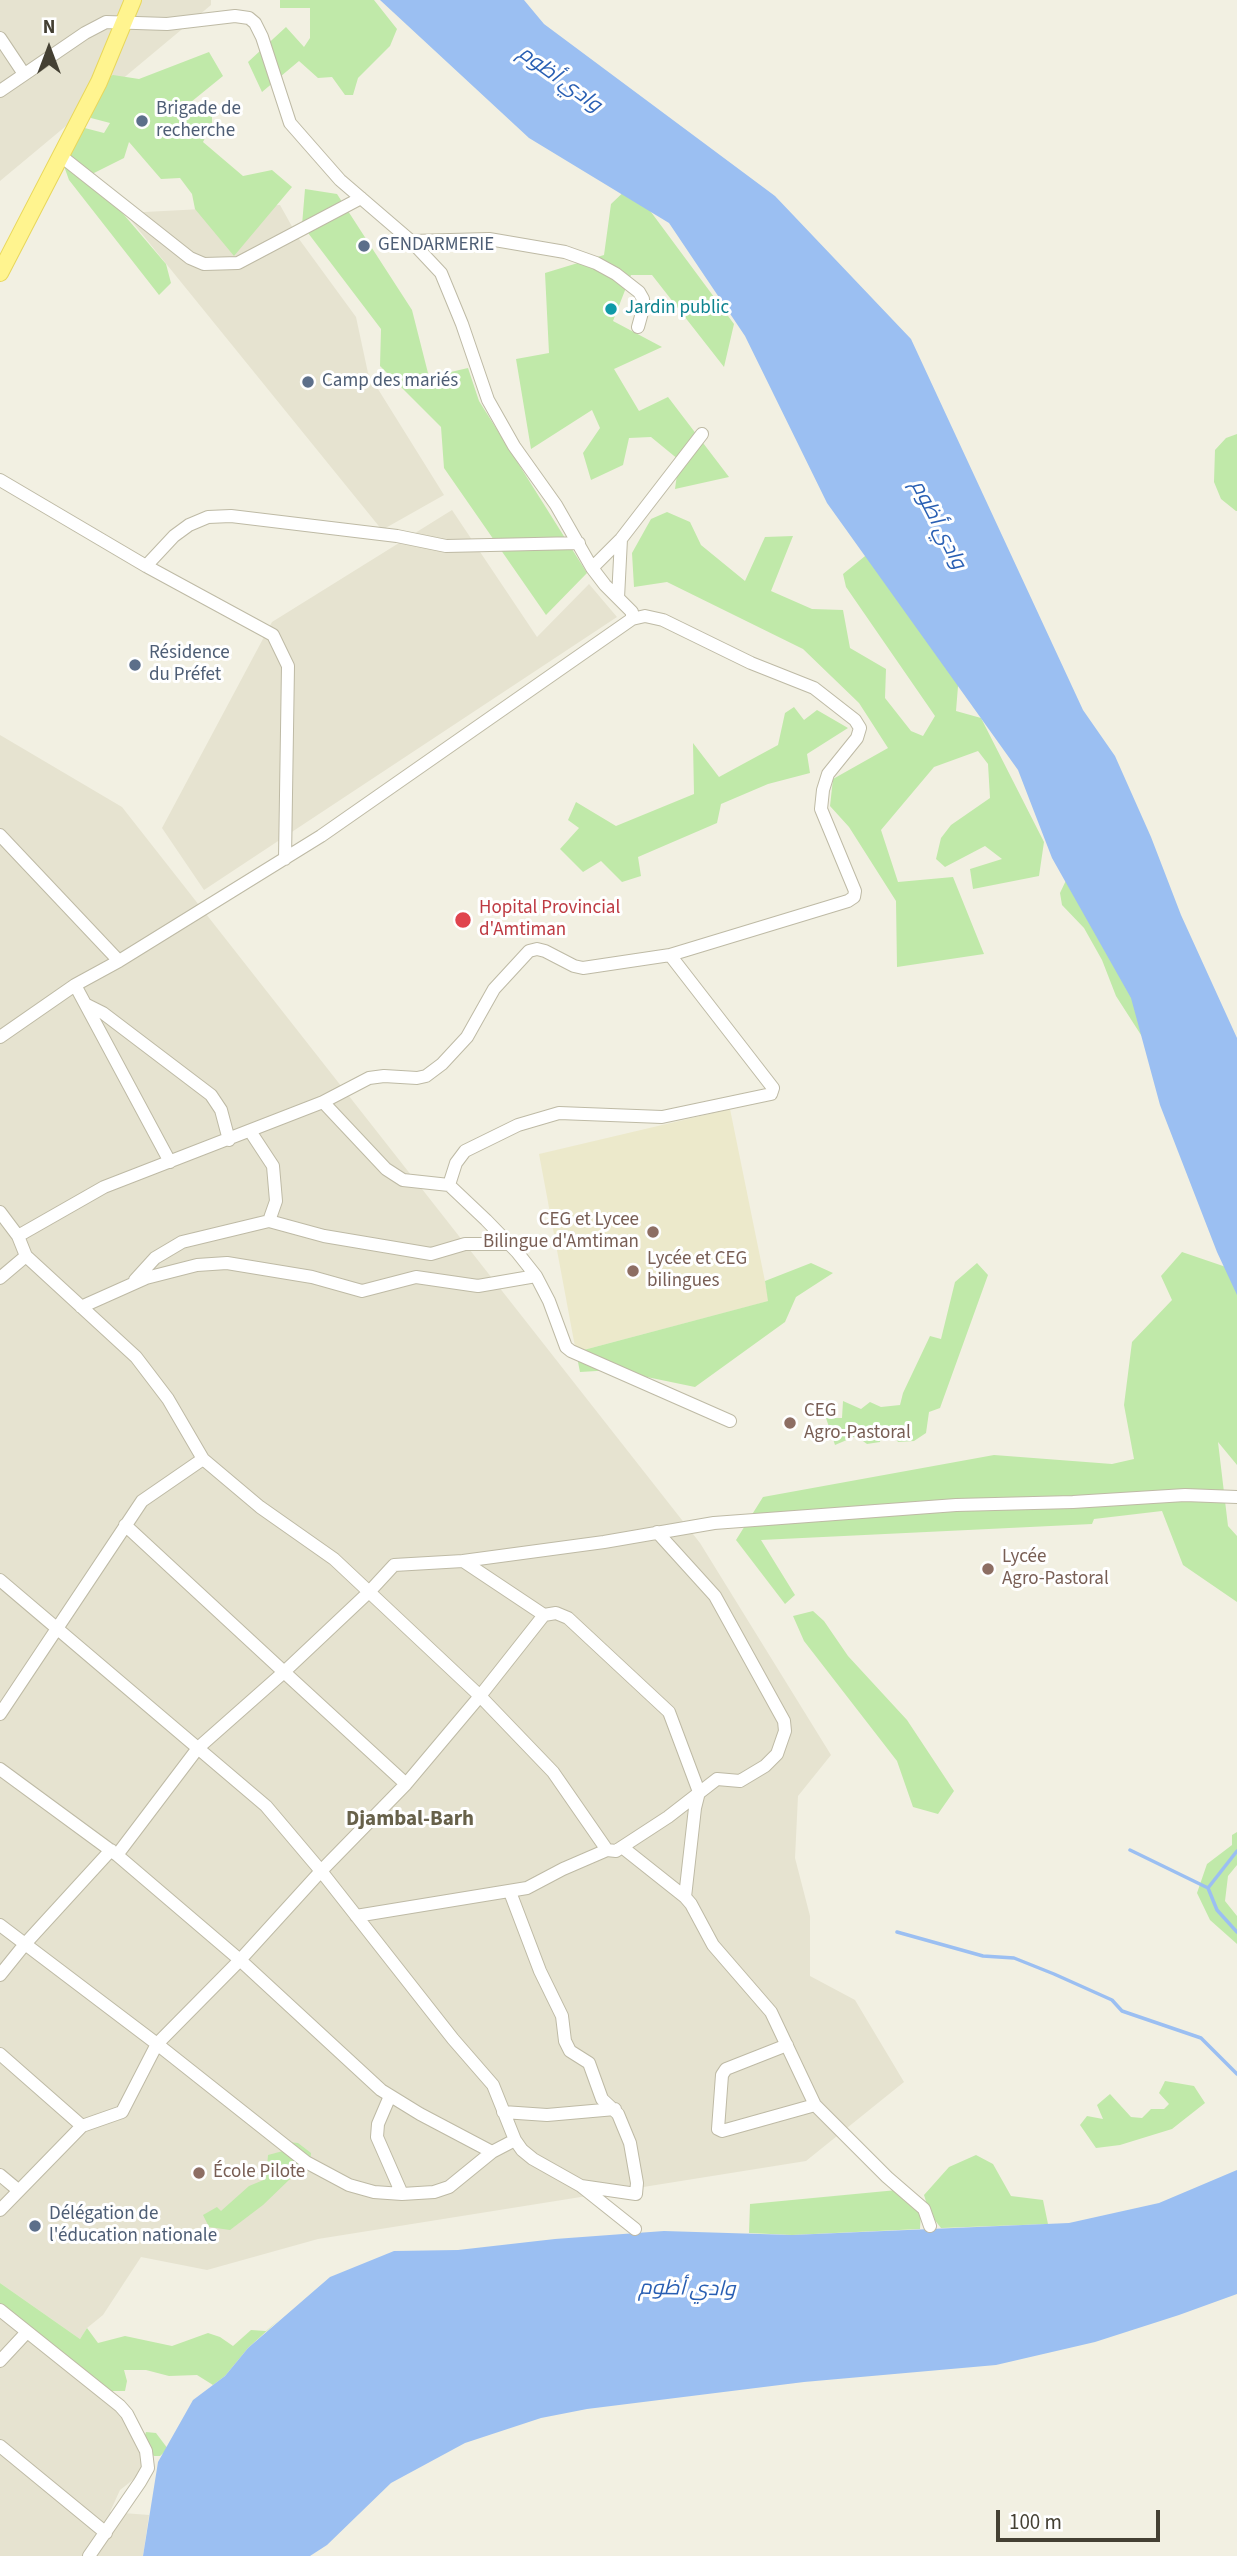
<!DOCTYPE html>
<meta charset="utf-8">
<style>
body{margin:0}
#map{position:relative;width:1237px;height:2556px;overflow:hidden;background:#f2f0e2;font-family:"Source Sans 3",sans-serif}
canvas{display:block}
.north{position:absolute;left:14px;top:14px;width:70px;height:70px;-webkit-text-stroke:5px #fff;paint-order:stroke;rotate:0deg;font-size:19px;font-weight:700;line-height:28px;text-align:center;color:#444033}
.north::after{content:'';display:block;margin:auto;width:24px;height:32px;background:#444033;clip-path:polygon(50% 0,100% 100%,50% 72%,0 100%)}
.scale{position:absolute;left:996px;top:2510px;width:164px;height:32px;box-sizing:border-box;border:4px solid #444033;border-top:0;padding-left:9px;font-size:21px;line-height:24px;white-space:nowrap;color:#444033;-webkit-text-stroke:5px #fff;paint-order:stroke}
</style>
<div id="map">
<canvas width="1237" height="2556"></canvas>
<div class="north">N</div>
<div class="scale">100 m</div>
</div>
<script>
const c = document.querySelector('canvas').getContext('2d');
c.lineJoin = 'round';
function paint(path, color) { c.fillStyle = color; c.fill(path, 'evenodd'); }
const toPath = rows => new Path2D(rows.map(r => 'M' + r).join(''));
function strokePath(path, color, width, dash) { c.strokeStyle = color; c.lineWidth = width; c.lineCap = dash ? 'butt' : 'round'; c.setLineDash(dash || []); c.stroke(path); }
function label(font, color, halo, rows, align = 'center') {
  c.font = font + ' "Source Sans 3",Cairo,sans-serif'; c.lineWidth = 6; c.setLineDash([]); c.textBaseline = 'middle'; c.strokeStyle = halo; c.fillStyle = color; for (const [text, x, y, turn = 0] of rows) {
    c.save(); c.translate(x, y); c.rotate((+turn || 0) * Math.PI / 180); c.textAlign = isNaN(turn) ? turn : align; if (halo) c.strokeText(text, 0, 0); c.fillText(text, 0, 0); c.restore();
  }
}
paint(toPath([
 [0,0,211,0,211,5,0,181],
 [280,205,299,239,356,317,368,373,444,495,382,530,125,213],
 [452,510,537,637,589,584,617,617,204,890,162,828,272,622],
 [0,735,122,807,700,1543,831,1755,798,1796,795,1858,810,1916,810,1976,855,2000,904,2082,806,2161,318,2239,207,2270,141,2257,103,2315,87,2328,80,2339,0,2283],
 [0,2308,71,2359,117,2405,148,2468,120,2490,110,2512,149,2515,143,2556,0,2556]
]), '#e6e3d0');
paint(toPath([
 [730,1109,769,1301,576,1352,539,1154]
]), '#ece9cb');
paint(toPath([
 [280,0,374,0,397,29,390,46,358,78,353,95,345,95,332,77,318,78,299,61,262,92,248,62,286,27,304,47,310,38,310,8,280,8],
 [209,52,223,76,191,102,212,113,212,124,203,142,243,176,272,170,292,187,234,256,195,209,192,194,180,178,161,179,129,142,124,158,90,175,166,264,171,283,159,295,69,180,60,155,77,126,104,133,110,123,91,118,88,88,113,75,139,79],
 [631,185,734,324,724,367,652,275,631,275,613,321,662,347,614,369,639,411,668,397,729,477,675,489,679,460,651,437,629,438,623,465,591,480,583,453,600,428,592,410,531,449,516,359,549,353,545,273,604,255,611,204],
 [305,189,337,194,412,310,429,377,468,368,479,401,587,573,546,615,444,468,441,427,380,366,381,329,302,225],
 [1237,434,1237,511,1236,511,1221,499,1214,482,1215,450,1226,438],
 [667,512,690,522,701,545,745,581,765,537,793,536,771,591,812,609,843,610,850,648,886,669,885,698,911,731,923,736,935,716,846,587,843,574,886,539,959,674,956,711,981,718,1044,842,1039,876,973,889,970,869,1002,859,985,846,945,867,936,859,941,838,951,825,990,798,988,764,978,751,934,767,881,830,898,882,953,877,984,954,897,967,896,901,849,827,830,806,833,779,888,748,859,703,803,649,667,582,634,587,632,553,651,519],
 [794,707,804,720,817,710,848,728,807,754,810,773,768,784,721,804,717,823,638,857,641,876,622,882,601,861,583,872,560,849,579,828,568,820,576,802,616,826,694,794,693,743,719,777,778,745,785,713],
 [1070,872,1116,932,1150,1049,1116,996,1102,960,1084,928,1062,905,1060,893],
 [1182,1252,1226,1267,1237,1289,1237,1465,1218,1442,1228,1526,1237,1536,1237,1602,1183,1565,1162,1511,1094,1519,1092,1524,761,1540,795,1595,785,1604,736,1540,763,1497,994,1455,1112,1464,1134,1459,1124,1405,1132,1342,1172,1300,1161,1276],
 [811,1263,833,1273,796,1297,785,1322,695,1387,613,1370,580,1372,576,1352,768,1301,765,1281],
 [977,1263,988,1275,940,1408,929,1412,926,1433,914,1441,898,1442,889,1428,882,1430,880,1442,867,1444,856,1436,835,1445,826,1418,842,1418,843,1401,861,1409,870,1402,881,1407,900,1405,903,1393,930,1336,941,1339,955,1282],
 [813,1611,824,1621,848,1656,907,1720,954,1791,938,1814,913,1807,897,1761,804,1641,793,1616],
 [1237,1832,1237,1865,1228,1876,1225,1901,1237,1916,1237,1944,1210,1920,1197,1893,1207,1864,1232,1845,1232,1835],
 [1165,2081,1194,2086,1205,2103,1172,2129,1120,2145,1096,2148,1080,2125,1087,2116,1103,2119,1097,2105,1110,2094,1131,2117,1142,2118,1151,2109,1164,2109,1169,2104,1159,2093],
 [289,2142,298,2143,311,2153,310,2164,290,2179,263,2205,230,2230,209,2227,203,2215,217,2207,221,2211,249,2186,266,2179,268,2155,283,2151],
 [976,2155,993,2164,1011,2196,1043,2200,1048,2224,941,2228,930,2214,924,2195,949,2167],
 [897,2190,921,2211,920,2229,792,2235,749,2233,750,2204],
 [0,2283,80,2339,87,2328,98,2343,125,2336,172,2346,208,2333,220,2337,233,2346,251,2330,266,2331,280,2319,248,2348,225,2376,213,2385,197,2375,169,2376,146,2370,124,2370,127,2381,125,2391,111,2391,0,2308],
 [146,2432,156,2433,168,2449,160,2456,154,2456,142,2444]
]), '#c0e9a9');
paint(toPath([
 [380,0,524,0,544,24,775,196,911,339,1083,710,1115,756,1151,837,1181,915,1237,1038,1237,1295,1217,1252,1160,1105,1131,998,1052,858,1018,770,827,503,745,336,669,223,529,138],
 [1237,2170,1237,2294,1179,2315,1095,2342,996,2365,804,2382,587,2409,541,2418,465,2443,391,2483,327,2545,310,2556,143,2556,158,2462,193,2400,225,2376,248,2348,330,2277,394,2251,458,2250,555,2239,664,2231,792,2235,1069,2223,1159,2203]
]), '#9bbff2');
strokePath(toPath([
 [1130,1850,1208,1888,1217,1910,1237,1932],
 [1208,1888,1237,1851],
 [897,1932,983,1956,1014,1958,1054,1974,1112,2000,1122,2011,1201,2038,1237,2074]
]), '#9bbff2', 3.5);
const minor = toPath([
 [0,38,24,74],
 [0,91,85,33,106,22,167,24,235,16,249,18,255,23,262,37,290,123,340,180,411,241,441,273,462,324,488,400,514,446,556,505,592,568,605,585,632,612,632,619],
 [61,156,190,258,204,264,238,263,361,198],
 [411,241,489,239,565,252,596,263,616,274,639,292,643,299,643,309,638,327],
 [0,480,146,566,273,635,288,666,285,859],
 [146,566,174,536,189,525,208,517,231,516,397,536,446,546,579,543],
 [592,568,621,539,702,434],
 [618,598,621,539],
 [0,835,119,961],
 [75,985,170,1162],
 [87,1005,103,1013,211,1095,221,1110,229,1140],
 [0,1037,75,985,119,961,321,836,632,619,645,616,663,620,751,663,814,688,855,720,860,728,857,738,828,774,823,790,821,809,855,891,854,897,848,901,670,955,583,968,574,966,545,951,537,949,529,951,494,989,467,1037,442,1064,426,1076,417,1078,384,1076,369,1078,323,1102,104,1187,18,1236],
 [323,1102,386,1169,403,1180,449,1185,486,1220,517,1252,536,1276,549,1301,566,1347,571,1351,730,1421],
 [449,1185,456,1163,465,1151,518,1125,559,1113,662,1117,771,1094,773,1088,670,955],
 [0,1212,18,1236,26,1256,136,1357,168,1399,203,1459,142,1501,0,1714],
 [269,1221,324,1236,431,1254,465,1244,509,1244],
 [0,1278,26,1256],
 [135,1280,155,1258,182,1242,269,1221,276,1201,273,1166,250,1131],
 [81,1307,146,1278,197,1265,227,1263,312,1277,362,1291,416,1277,478,1286,536,1276],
 [203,1459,260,1507,334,1559,480,1696,553,1772,607,1850],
 [463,1561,544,1615,480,1696,406,1784,284,1672,370,1591,394,1565,463,1561,604,1542,714,1523,956,1505,1073,1502,1185,1495,1237,1497],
 [0,1580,266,1806,321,1871,406,1784],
 [544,1615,556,1613,568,1618,669,1712,699,1792,695,1808,685,1897,691,1904,713,1945,771,2012,815,2105,887,2177,924,2209,930,2226],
 [0,1769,117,1855,240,1960,381,2090,420,2114,492,2152,449,2187,434,2192,402,2194,374,2192,349,2185,306,2162,157,2044,0,1925],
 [622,1847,668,1817,717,1779,740,1781,765,1766,777,1754,785,1731,784,1721,715,1596,657,1532],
 [117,1855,198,1748,284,1672,125,1525],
 [510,1892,540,1971,562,2016,565,2041,570,2051,589,2063,602,2099,618,2114,630,2143,637,2183,636,2194,581,2186],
 [356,1916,527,1888,563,1869,607,1850,616,1851,622,1847,685,1897],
 [0,1975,25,1944,111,1850],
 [787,2045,726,2069,722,2075,718,2129,722,2131,815,2105],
 [0,2054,82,2126],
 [390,2096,378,2124,377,2137,402,2194],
 [503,2112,547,2115,615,2109],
 [515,2140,522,2150,533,2159,581,2186,635,2229],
 [0,2175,18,2190],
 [0,2210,82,2126,122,2112,157,2044,240,1960,321,1871,453,2039,493,2085,515,2140,492,2152],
 [0,2310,120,2406,127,2414,146,2451,148,2468,140,2482,89,2556],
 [0,2361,27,2332],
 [0,2446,106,2533]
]);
const major = toPath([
 [0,273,99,82,133,0]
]);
strokePath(minor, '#bebaa5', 14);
strokePath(major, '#e8d75b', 18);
strokePath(minor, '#fff', 12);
strokePath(major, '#fff48f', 16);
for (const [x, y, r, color] of [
 [142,121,7,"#5c6f8a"],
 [364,246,7,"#5c6f8a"],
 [611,309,7,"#0f9aa8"],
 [308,382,7,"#5c6f8a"],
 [135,665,7,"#5c6f8a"],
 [463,920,9,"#e0444e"],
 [653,1232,7,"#8d6e63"],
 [633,1271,7,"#8d6e63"],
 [790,1423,7,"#8d6e63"],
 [988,1569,7,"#8d6e63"],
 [199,2173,7,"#8d6e63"],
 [35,2226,7,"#5c6f8a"]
]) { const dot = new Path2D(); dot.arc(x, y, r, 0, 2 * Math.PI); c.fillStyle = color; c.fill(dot); strokePath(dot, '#fff', 2.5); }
label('19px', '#4e5e75', '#fff', [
 ["Brigade de",156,110],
 ["recherche",156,132],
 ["GENDARMERIE",378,246],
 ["Camp des mariés",322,382],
 ["Résidence",149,654],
 ["du Préfet",149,676],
 ["Délégation de",49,2215],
 ["l'éducation nationale",49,2237]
], 'left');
label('19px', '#0d838f', '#fff', [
 ["Jardin public",625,309]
], 'left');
label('19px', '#be3a42', '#fff', [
 ["Hopital Provincial",479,909],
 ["d'Amtiman",479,931]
], 'left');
label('19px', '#785e54', '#fff', [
 ["CEG et Lycee",639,1221,"right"],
 ["Bilingue d'Amtiman",639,1243,"right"],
 ["Lycée et CEG",647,1260],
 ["bilingues",647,1282],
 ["CEG",804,1412],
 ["Agro-Pastoral",804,1434],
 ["Lycée",1002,1558],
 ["Agro-Pastoral",1002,1580],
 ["École Pilote",213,2173]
], 'left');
label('italic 21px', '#295fb3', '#fff', [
 ["وادي أظوم",559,80,36],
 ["وادي أظوم",937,525,63],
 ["وادي أظوم",687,2290,1]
]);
label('bold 21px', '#67614a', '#fff', [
 ["Djambal-Barh",410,1820]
]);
</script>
